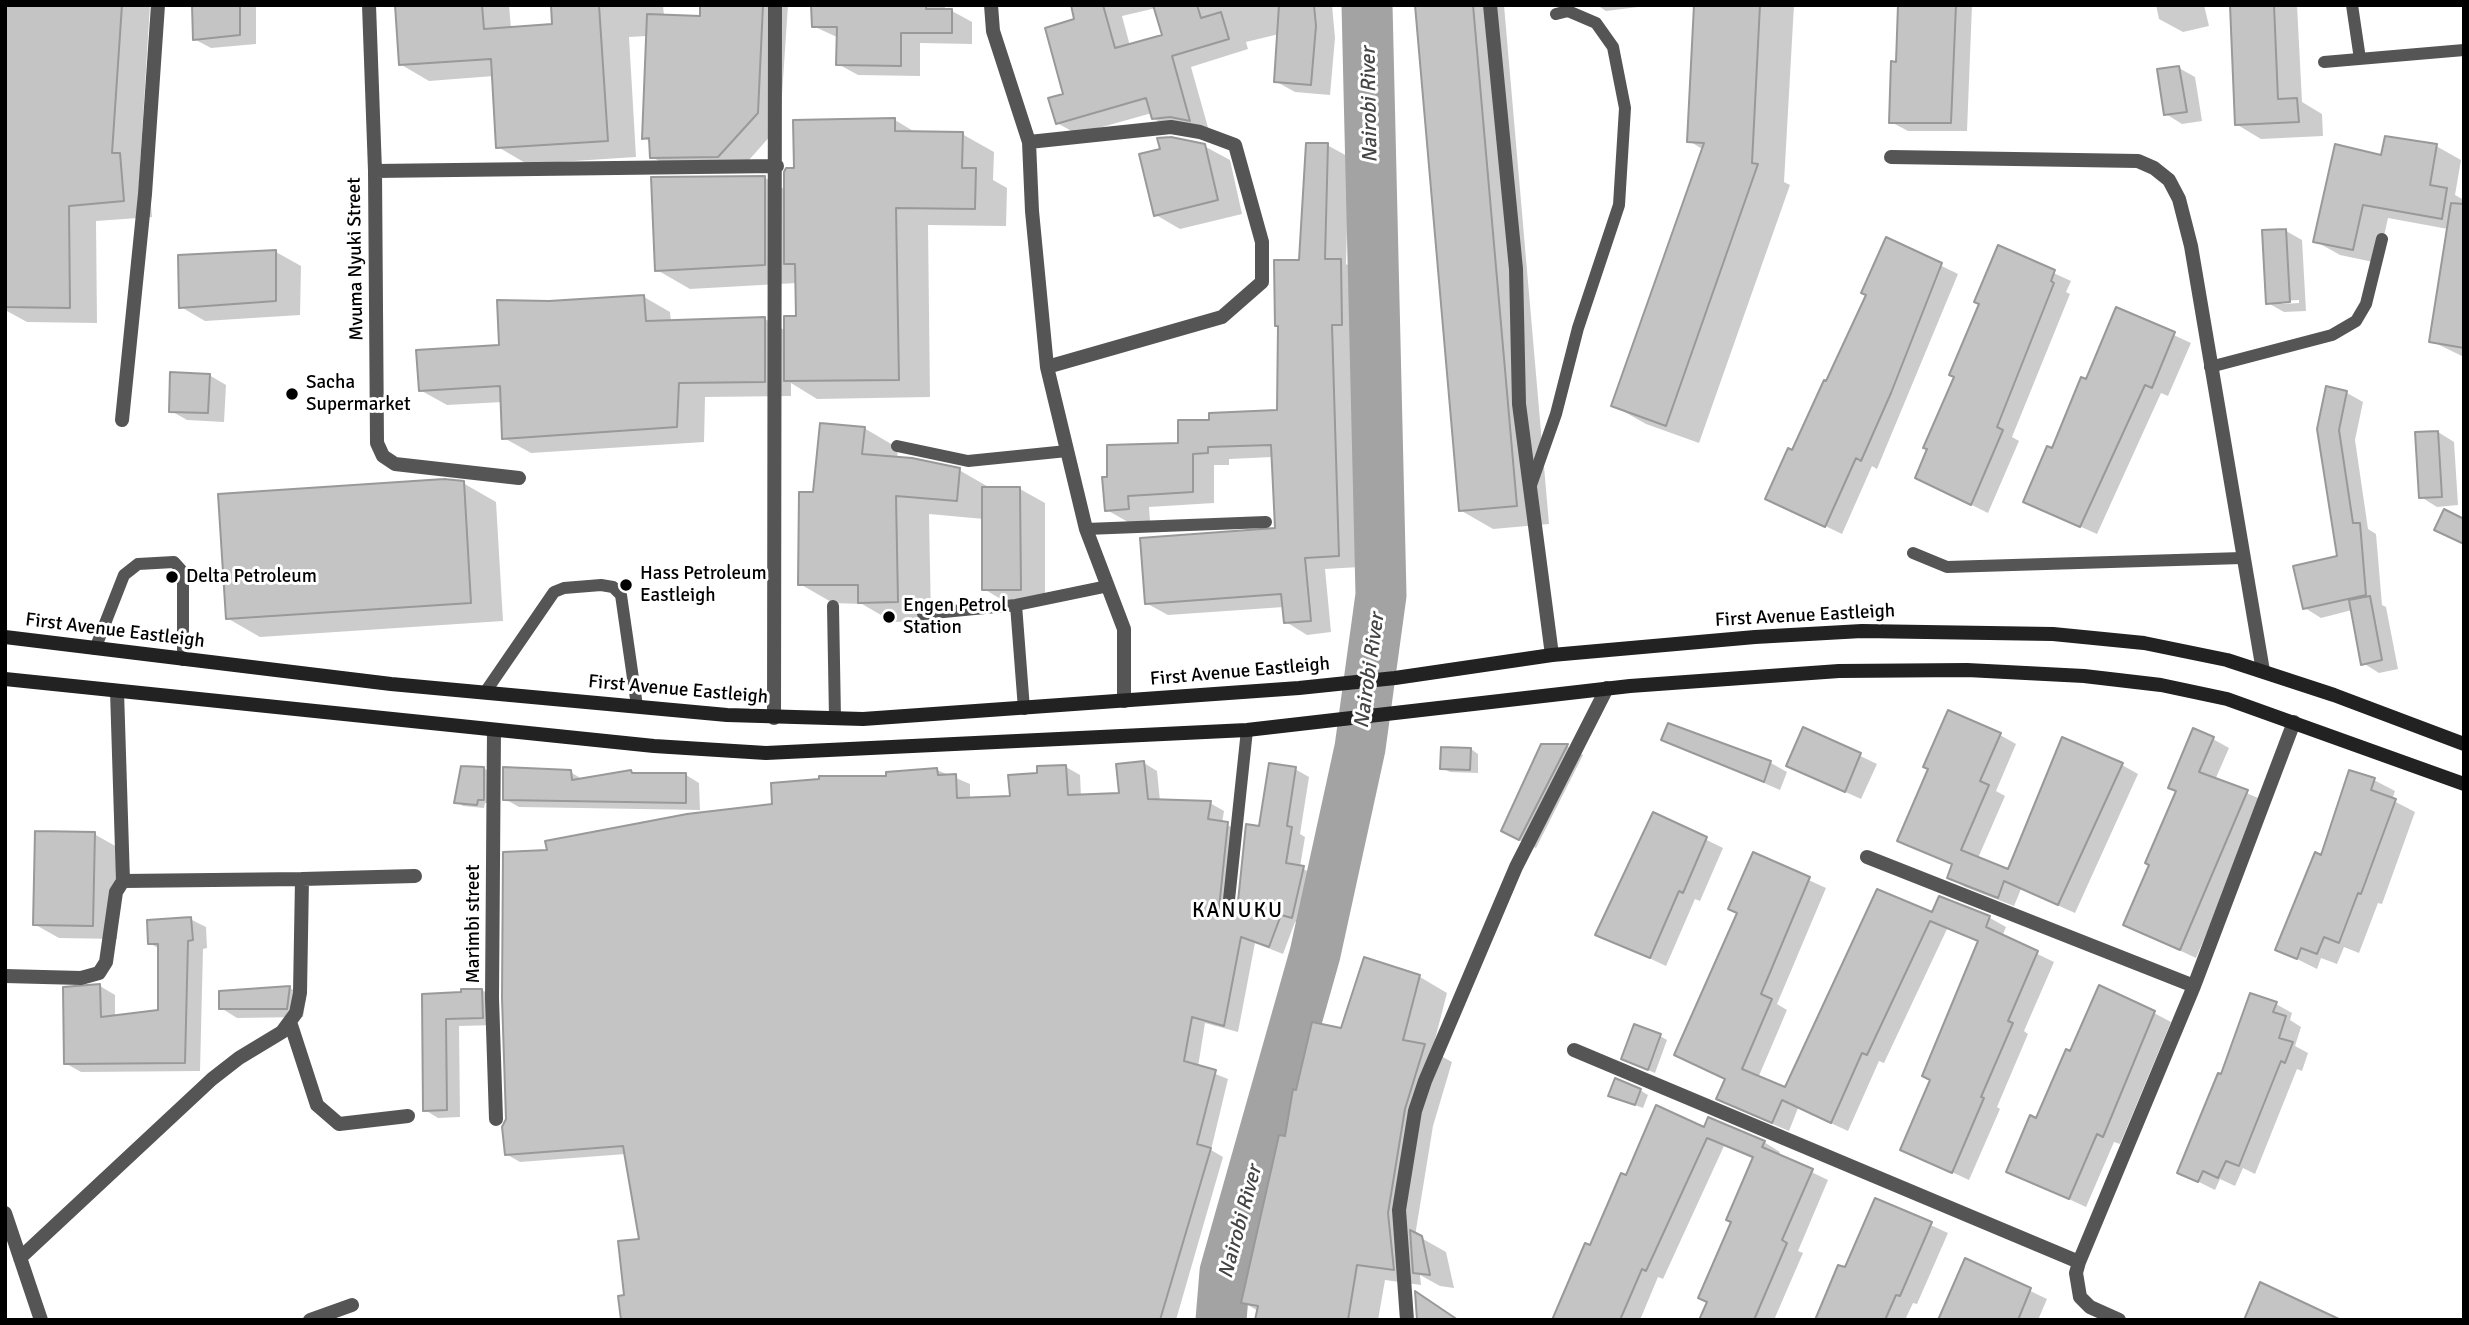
<!DOCTYPE html>
<style>
body{margin:0}
#map{position:relative;width:2469px;height:1325px;overflow:hidden;background:#fff;font-family:Signika,sans-serif}
canvas{display:block}
.frame{position:absolute;inset:0;border:7px solid #000;pointer-events:none}
</style>
<div id="map">
<canvas width="2469" height="1325"></canvas>
<div class="frame"></div>
</div>
<script>
const c = document.querySelector('canvas').getContext('2d');
c.lineJoin = 'round';
function paint(path, color) { c.fillStyle = color; c.fill(path, 'evenodd'); }
const toPath = rows => new Path2D(rows.map(r => 'M' + r).join(''));
function strokePath(path, color, width, dash) { c.strokeStyle = color; c.lineWidth = width; c.lineCap = dash ? 'butt' : 'round'; c.setLineDash(dash || []); c.stroke(path); }
function label(font, color, halo, rows, align = 'center') {
  c.font = font + ' Signika,sans-serif'; c.lineWidth = 6; c.setLineDash([]); c.textBaseline = 'middle'; c.strokeStyle = halo; c.fillStyle = color; for (const [text, x, y, turn = 0] of rows) {
    c.save(); c.translate(x, y); c.rotate((+turn || 0) * Math.PI / 180); c.textAlign = isNaN(turn) ? turn : align; if (halo) c.strokeText(text, 0, 0); c.fillText(text, 0, 0); c.restore();
  }
}
paint(toPath([
 [5,5,150,5,140,166,148,171,152,217,96,221,97,323,27,322,5,310],
 [193,5,256,5,256,44,211,48,194,39],
 [397,5,509,5,511,29,554,26,552,5,663,5,664,16,702,18,701,5,788,5,780,125,741,169,674,170,652,157,651,142,643,138,647,36,629,37,636,157,527,164,498,147,494,76,429,81,400,64],
 [813,5,945,5,945,10,952,11,972,22,972,44,920,43,920,76,858,75,838,64,839,38,813,26],
 [1073,5,1332,5,1335,38,1330,95,1295,92,1275,81,1279,34,1246,42,1248,49,1191,67,1209,131,1173,130,1153,118,1152,113,1077,134,1057,123,1065,95,1076,20],
 [1156,8,1165,36,1130,46,1122,16],
 [1417,5,1504,5,1549,524,1493,529,1460,510],
 [1597,5,1654,5,1606,11],
 [1696,5,1794,5,1784,182,1790,185,1699,443,1646,424,1614,406,1704,150,1689,141],
 [1899,5,1972,5,1967,131,1908,131,1891,122,1898,63],
 [2156,5,2204,5,2209,26,2183,32,2159,19],
 [2231,5,2297,5,2302,102,2322,114,2323,136,2261,139,2236,124],
 [2179,68,2195,77,2202,121,2182,124,2166,114],
 [895,120,918,134,962,134,994,152,993,180,1007,188,1006,226,928,225,930,397,817,399,791,383,791,396,705,397,704,442,531,453,504,438,503,402,447,405,420,390,500,346,549,303,644,297,670,312,671,322,765,319,786,331,798,317,797,283,690,289,657,270,765,178,786,190,796,169],
 [1327,145,1349,157,1346,264,1362,273,1363,336,1353,336,1360,567,1325,569,1331,632,1307,635,1286,622,1284,607,1168,615,1146,603,1277,529,1273,457,1229,459,1229,465,1214,465,1214,503,1149,507,1150,521,1128,522,1107,510,1211,422,1279,412,1300,261],
 [1204,146,1230,160,1242,214,1180,229,1156,215],
 [2436,146,2461,160,2455,195,2464,200,2464,357,2431,341,2448,229,2388,218,2378,263,2340,255,2315,241,2383,157],
 [2286,231,2302,240,2306,311,2284,312,2268,303],
 [2299,300,2299,303,2282,304,2282,301],
 [1887,239,1958,274,1877,469,1872,466,1842,534,1767,498,1827,384,1868,295],
 [1999,248,2071,281,2066,292,2070,294,2012,437,2019,441,1988,513,1917,478],
 [276,252,301,266,300,315,205,321,181,307],
 [2117,309,2191,343,2168,396,2161,393,2097,534,2025,502,2087,381],
 [209,375,226,385,224,422,187,420,171,411],
 [2328,388,2347,393,2363,402,2355,440,2368,529,2376,534,2382,605,2386,607,2398,669,2379,673,2363,663,2352,610,2321,618,2305,608,2339,557],
 [864,428,898,448,897,459,959,470,992,489,1020,489,1045,503,1045,603,1009,604,984,589,984,519,929,514,931,621,893,622,862,604,833,603,800,584,815,494],
 [2438,432,2454,442,2458,505,2437,507,2421,497],
 [463,483,496,502,503,621,260,637,227,618],
 [1669,725,1771,763,1787,772,1780,790,1663,739],
 [1804,729,1877,764,1861,799,1788,766],
 [2000,735,2016,744,1996,791,2005,796,1978,858,2009,871,2122,765,2138,774,2075,913,2021,889,2014,906,1965,887,1949,877,1954,866,1900,840],
 [2213,739,2229,748,2215,780,2263,800,2196,958,2125,925],
 [1543,745,1567,746,1583,755,1536,848,1519,840],
 [1471,749,1478,754,1478,773,1450,772,1442,768],
 [1144,763,1157,771,1160,801,1210,803,1224,811,1222,823,1241,831,1232,916,1238,912,1260,828,1295,769,1309,777,1300,834,1305,837,1300,867,1316,876,1305,924,1295,922,1283,954,1255,943,1238,1032,1205,1023,1198,1067,1228,1079,1211,1150,1223,1157,1176,1320,622,1320,641,1240,626,1154,520,1162,506,1154,507,1119,549,852,774,805,888,777,937,770,970,784,970,799,1012,798,1039,775,1066,767,1080,775,1081,796,1121,794],
 [484,768,491,773,491,803,485,803,484,808,463,806,456,802],
 [570,772,584,780,631,772,636,775,686,775,699,783,700,810,519,807,505,799],
 [2350,772,2374,780,2395,791,2392,800,2415,812,2382,904,2378,903,2359,953,2344,947,2337,964,2321,958,2317,969,2277,949,2322,857],
 [1654,814,1723,848,1700,901,1695,899,1666,966,1598,934],
 [94,834,119,848,117,939,59,938,34,924],
 [1754,855,1826,888,1777,1004,1787,1010,1758,1078,1786,1089,1933,915,1940,898,1990,918,2006,927,2002,937,2054,962,2024,1031,2028,1034,1997,1107,2000,1109,1969,1180,1902,1149,1932,1080,1979,942,1947,929,1884,1063,1879,1061,1848,1131,1798,1108,1789,1131,1735,1108,1719,1099,1726,1079,1676,1054,1739,913],
 [190,919,206,927,207,948,203,949,200,1071,81,1072,65,1063,100,986,115,995,115,1017,160,1011,160,949,149,943],
 [1365,959,1420,977,1447,993,1432,1051,1452,1062,1433,1126,1416,1230,1416,1235,1446,1252,1454,1288,1440,1286,1420,1275,1421,1285,1385,1280,1378,1320,1256,1320,1258,1311,1243,1302,1298,1092,1342,1030],
 [290,988,306,998,303,1017,237,1018,221,1008,220,993],
 [482,990,495,998,496,1025,459,1026,460,1117,438,1118,425,1110,424,995],
 [2276,1004,2292,1013,2290,1020,2301,1027,2295,1046,2308,1053,2302,1071,2297,1069,2255,1174,2243,1168,2235,1186,2220,1179,2215,1190,2179,1172,2223,1076],
 [2154,1013,2171,1022,2120,1144,2114,1142,2086,1207,2008,1171,2071,1053],
 [1660,1036,1667,1040,1655,1073,1631,1063],
 [1640,1090,1648,1095,1643,1108,1618,1099],
 [1705,1129,1764,1142,1780,1152,1778,1156,1828,1180,1798,1251,1803,1253,1774,1320,1701,1320,1754,1159,1724,1146,1663,1279,1658,1277,1640,1320,1562,1320,1591,1248,1627,1177],
 [1876,1200,1948,1233,1917,1304,1913,1303,1905,1320,1816,1320,1846,1270],
 [1966,1260,2047,1299,2038,1320,1948,1320]
]), '#0003');
strokePath(toPath([
 [1221,1320,1225,1272,1315,954,1360,748,1381,595,1367,5]
]), '#a3a3a3', 51);
const building = toPath([
 [5,5,122,5,112,153,120,153,124,201,69,206,70,308,5,307,5,5],
 [192,5,240,5,240,35,193,40,192,5],
 [395,5,482,5,484,29,552,24,551,5,599,5,608,141,496,148,491,59,399,65,395,5],
 [700,5,763,5,758,113,718,157,650,158,649,138,642,139,647,14,700,16,700,5],
 [811,5,926,5,926,9,952,9,952,33,901,33,901,66,836,65,837,27,812,27,811,5],
 [1071,5,1103,5,1115,48,1162,35,1153,5,1197,5,1201,18,1221,12,1229,39,1172,56,1190,121,1170,117,1152,119,1146,98,1056,124,1048,98,1063,94,1045,28,1074,19,1071,5],
 [1279,5,1314,5,1316,26,1311,85,1274,82,1279,5],
 [1415,5,1473,5,1517,506,1459,511,1415,5],
 [1694,5,1760,5,1752,163,1758,164,1666,426,1611,406,1704,143,1687,142,1694,5],
 [1898,5,1956,5,1951,123,1889,123,1891,61,1896,62,1898,5],
 [2230,5,2274,5,2278,99,2297,98,2299,122,2235,125,2230,5],
 [2179,66,2187,112,2164,115,2157,69,2179,66],
 [895,118,895,131,963,132,962,168,976,168,975,209,896,208,899,380,784,381,784,316,796,316,795,264,784,264,784,172,786,168,794,168,793,120,895,118],
 [2385,136,2437,144,2430,185,2447,188,2442,219,2363,205,2353,250,2313,242,2335,144,2381,155,2385,136],
 [1171,137,1205,144,1218,200,1154,216,1139,154,1160,149,1157,138,1171,137],
 [1306,143,1328,143,1325,259,1341,259,1342,325,1332,325,1339,556,1305,558,1311,621,1284,623,1281,594,1145,604,1140,538,1275,528,1271,445,1208,447,1208,453,1193,454,1193,492,1128,496,1129,509,1105,511,1102,477,1107,477,1107,445,1178,443,1178,420,1209,420,1209,413,1277,410,1278,326,1275,326,1274,260,1299,260,1306,143],
 [765,176,765,265,655,271,651,177,765,176],
 [2451,203,2464,204,2464,348,2429,342,2451,203],
 [2286,229,2290,302,2266,304,2262,230,2286,229],
 [1886,237,1942,263,1891,393,1861,461,1856,458,1825,527,1765,499,1788,448,1792,450,1824,380,1826,381,1866,295,1861,293,1886,237],
 [1998,245,2055,270,2051,281,2054,283,1997,427,2003,430,1971,505,1915,478,1927,449,1923,448,1954,377,1949,375,1979,304,1974,302,1998,245],
 [276,250,276,301,179,308,178,255,276,250],
 [644,295,646,321,765,317,765,382,679,383,677,427,502,439,500,386,419,391,416,350,499,345,497,300,549,301,644,295],
 [2116,307,2175,332,2152,388,2145,385,2080,527,2023,502,2047,446,2052,448,2081,377,2086,379,2116,307],
 [170,372,210,374,208,413,169,412,170,372],
 [2326,386,2347,391,2339,430,2353,523,2360,523,2366,595,2303,609,2293,566,2337,556,2317,429,2326,386],
 [820,423,865,427,862,454,912,458,960,468,957,501,896,496,898,602,858,603,858,585,798,585,799,492,813,492,820,423],
 [2438,431,2442,497,2419,498,2415,432,2438,431],
 [444,479,464,481,471,603,226,619,218,494,444,479],
 [982,487,1020,487,1021,590,982,590,982,487],
 [2444,509,2464,519,2464,544,2434,530,2444,509],
 [2370,596,2382,660,2361,665,2349,600,2370,596],
 [1948,710,2001,733,1980,781,1989,785,1961,850,2008,869,2062,737,2123,763,2058,905,2004,881,1998,898,1947,878,1952,864,1897,841,1928,769,1923,767,1948,710],
 [1668,723,1771,761,1764,782,1661,740,1668,723],
 [1803,727,1861,753,1845,792,1786,766,1803,727],
 [2193,728,2214,737,2199,772,2248,790,2180,950,2123,925,2149,865,2145,863,2176,791,2168,788,2193,728],
 [1541,744,1568,744,1519,840,1501,831,1541,744],
 [1441,747,1471,748,1470,770,1440,769,1441,747],
 [1144,761,1148,799,1211,801,1208,819,1228,822,1219,908,1223,916,1231,917,1237,911,1246,824,1259,826,1269,763,1296,767,1287,826,1292,827,1286,863,1304,866,1292,918,1281,915,1269,947,1241,937,1224,1026,1192,1017,1184,1061,1216,1070,1197,1144,1211,1148,1160,1320,621,1320,618,1296,624,1295,618,1241,639,1239,623,1146,505,1155,502,1127,506,1119,502,998,503,852,547,850,545,841,687,814,772,804,771,783,819,779,819,776,886,776,886,772,937,768,938,775,956,774,957,798,1010,796,1008,775,1037,773,1037,766,1066,765,1068,795,1119,793,1116,764,1144,761],
 [461,766,484,767,484,800,478,800,477,805,454,803,461,766],
 [503,767,571,770,572,780,631,770,632,773,686,773,686,803,503,800,503,767],
 [2349,770,2375,778,2371,790,2396,799,2361,894,2358,893,2339,943,2324,937,2317,954,2301,948,2297,959,2275,950,2315,852,2321,855,2349,770],
 [1653,812,1707,837,1683,893,1679,891,1650,958,1595,935,1653,812],
 [35,831,95,832,93,926,33,925,35,831],
 [1753,852,1810,877,1761,994,1772,999,1742,1069,1785,1087,1877,889,1932,912,1939,896,1990,916,1986,927,2038,951,2008,1021,2013,1023,1981,1097,1984,1098,1952,1173,1900,1150,1930,1080,1922,1076,1978,941,1930,921,1867,1055,1862,1053,1831,1123,1782,1100,1772,1123,1716,1099,1725,1079,1674,1055,1737,913,1728,909,1753,852],
 [191,917,193,940,188,941,185,1063,64,1064,63,987,100,984,101,1017,158,1010,158,944,148,944,147,920,191,917],
 [1364,957,1420,975,1403,1040,1425,1044,1405,1109,1388,1213,1394,1270,1357,1265,1348,1320,1255,1320,1258,1306,1241,1303,1279,1135,1285,1136,1293,1089,1296,1090,1312,1022,1341,1028,1364,957],
 [2099,985,2155,1011,2103,1137,2097,1134,2069,1199,2006,1172,2030,1115,2036,1118,2066,1049,2070,1051,2099,985],
 [290,986,287,1009,219,1009,219,991,290,986],
 [461,989,482,989,483,1018,446,1019,447,1110,423,1111,422,994,461,992,461,989],
 [2250,993,2277,1002,2273,1012,2286,1016,2279,1038,2293,1042,2285,1063,2281,1061,2239,1166,2226,1161,2218,1178,2203,1171,2198,1182,2177,1173,2218,1073,2221,1074,2250,993],
 [1634,1024,1661,1034,1648,1070,1621,1059,1634,1024],
 [1615,1078,1641,1089,1635,1105,1608,1096,1615,1078],
 [1656,1105,1704,1127,1708,1117,1765,1141,1762,1147,1813,1169,1782,1240,1787,1243,1754,1320,1699,1320,1707,1302,1698,1298,1731,1222,1726,1220,1753,1157,1707,1138,1646,1271,1642,1269,1620,1320,1552,1320,1585,1243,1590,1245,1621,1173,1626,1175,1656,1105],
 [1875,1198,1932,1222,1900,1296,1896,1295,1885,1320,1815,1320,1838,1265,1845,1267,1875,1198],
 [1410,1230,1422,1236,1430,1275,1413,1273,1410,1230],
 [1965,1258,2031,1288,2018,1320,1938,1320,1965,1258],
 [2260,1282,2341,1320,2244,1320,2260,1282],
 [1415,1291,1458,1320,1417,1320,1415,1291]
]);
paint(building, '#c4c4c4');
strokePath(building, '#999', 2);
strokePath(toPath([
 [2352,5,2360,59],
 [2324,62,2464,50],
 [2210,367,2332,335,2356,321,2366,304,2382,239],
 [897,446,968,461,1067,451],
 [1531,485,1556,414,1578,328,1619,205,1625,108,1613,47,1596,23,1568,11,1556,14],
 [1086,529,1266,522],
 [1913,553,1947,567,2242,558],
 [1016,605,1024,709],
 [833,606,835,718],
 [923,614,1016,605,1108,586],
 [95,649,124,575,138,564,174,562,183,572,183,660],
 [486,691,554,592,564,588,601,585,613,587,621,595,637,706],
 [1228,909,1247,730]
]), '#555', 12);
strokePath(toPath([
 [369,5,375,171,377,443,383,456,395,464,519,478],
 [991,5,993,31,1029,142,1032,211,1047,367,1086,529,1124,629,1124,701],
 [1490,5,1516,269,1519,404,1552,655],
 [1029,142,1171,127,1200,132,1235,145,1262,242,1262,282,1222,317,1047,367],
 [1891,157,2138,161,2154,168,2169,180,2179,199,2191,246,2263,671],
 [375,171,777,166],
 [122,420,145,194,158,5],
 [117,691,123,881],
 [774,718,775,5],
 [494,730,492,998,496,1119],
 [1867,857,2194,986],
 [5,976,81,978,99,973,106,962,116,892,123,881,302,879],
 [290,1022,317,1105,339,1124,408,1116],
 [1574,1050,2079,1262],
 [5,1213,41,1320],
 [20,1258,212,1079,239,1058,282,1032,296,1013,300,993,302,879,415,876],
 [310,1320,352,1305],
 [1407,1320,1399,1210,1415,1111,1425,1081,1516,867,1607,688],
 [2119,1320,2090,1307,2080,1297,2076,1273,2079,1262,2194,986,2294,722]
]), '#555', 14);
strokePath(toPath([
 [5,637,391,684,727,715,863,719,1299,688,1395,678,1552,655,1755,637,1862,631,2053,634,2144,643,2227,660,2334,695,2464,744],
 [5,679,654,746,766,753,1247,730,1630,686,1839,671,1967,670,2084,676,2161,685,2227,699,2464,784]
]), '#222', 14);
for (const [x, y, r, color] of [
 [292,394,7,"#000"],
 [172,577,7,"#000"],
 [626,585,7,"#000"],
 [889,617,7,"#000"]
]) { const dot = new Path2D(); dot.arc(x, y, r, 0, 2 * Math.PI); c.fillStyle = color; c.fill(dot); strokePath(dot, '#fff', 2.5); }
label('19px', '#000', '#fff', [
 ["Mvuma Nyuki Street",356,259,-91],
 ["First Avenue Eastleigh",1805,616,-3],
 ["First Avenue Eastleigh",115,631,7],
 ["First Avenue Eastleigh",1240,672,-5],
 ["First Avenue Eastleigh",678,690,5],
 ["Marimbi street",474,924,-90]
]);
label('19px', '#000', '#fff', [
 ["Sacha",306,383],
 ["Supermarket",306,405],
 ["Hass Petroleum",640,574],
 ["Eastleigh",640,596],
 ["Delta Petroleum",186,577],
 ["Engen Petrol",903,606],
 ["Station",903,628]
], 'left');
label('italic 21px', '#444', '#fff', [
 ["Nairobi River",1370,105,-91],
 ["Nairobi River",1370,671,-82],
 ["Nairobi River",1241,1222,-75]
]);
c.letterSpacing = '2px';
label('21px', '#000', '#fff', [
 ["KANUKU",1238,911]
]);
c.letterSpacing = '0px';
</script>
